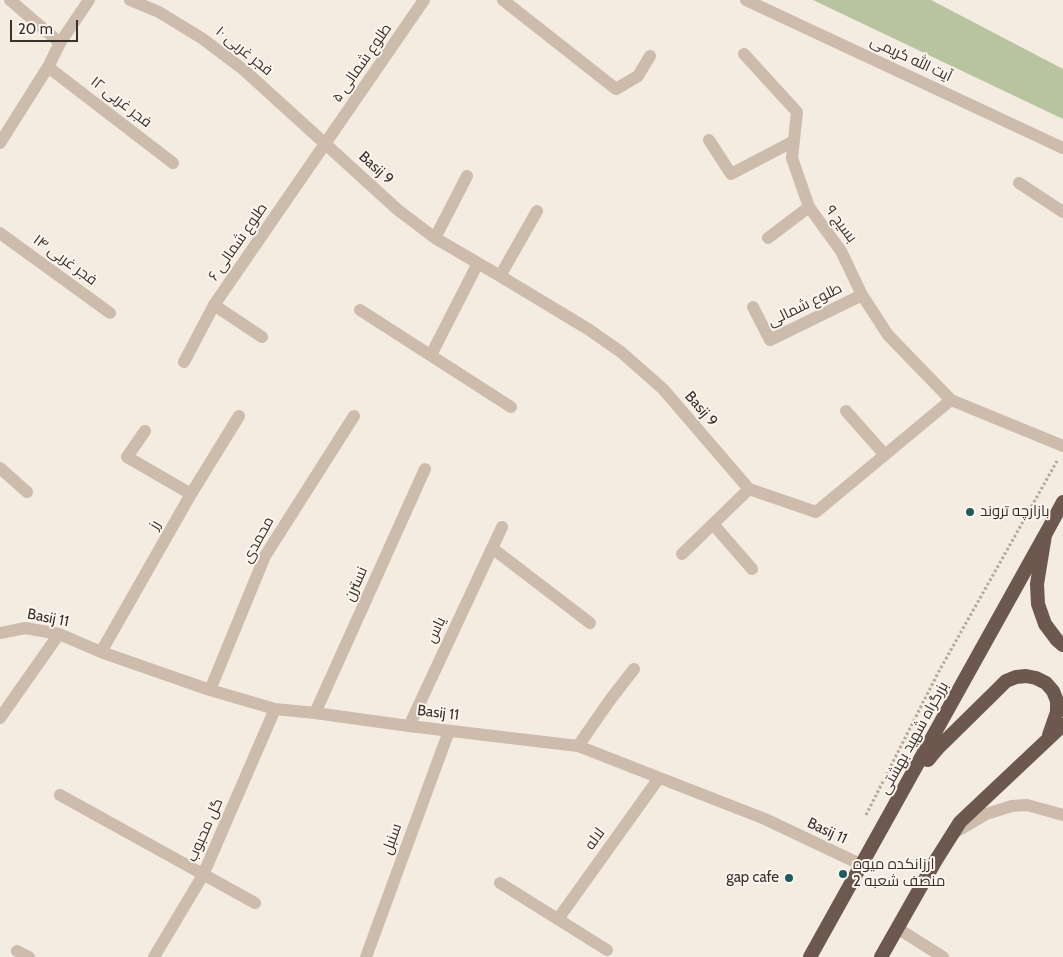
<!DOCTYPE html>
<meta charset="utf-8">
<style>
body{margin:0}
#map{position:relative;width:1063px;height:957px;overflow:hidden;background:#f4ebe1;font-family:Cabin,sans-serif}
canvas{display:block}
.scale{position:absolute;left:10px;top:20px;width:68px;height:22px;box-sizing:border-box;border:2px solid #3b302b;border-top:0;padding-left:6px;font-size:15px;line-height:18px;white-space:nowrap;color:#3b302b;-webkit-text-stroke:4px #fbf5ee;paint-order:stroke}
</style>
<div id="map">
<canvas width="1063" height="957"></canvas>
<div class="scale">20 m</div>
</div>
<script>
const c = document.querySelector('canvas').getContext('2d');
c.lineJoin = 'round';
function paint(path, color) { c.fillStyle = color; c.fill(path, 'evenodd'); }
const toPath = rows => new Path2D(rows.map(r => 'M' + r).join(''));
function strokePath(path, color, width, dash) { c.strokeStyle = color; c.lineWidth = width; c.lineCap = dash ? 'butt' : 'round'; c.setLineDash(dash || []); c.stroke(path); }
function label(font, color, halo, rows, align = 'center') {
  c.font = font + ' Cabin,Cairo,sans-serif'; c.lineWidth = 4; c.setLineDash([]); c.textBaseline = 'middle'; c.strokeStyle = halo; c.fillStyle = color; for (const [text, x, y, turn = 0] of rows) {
    c.save(); c.translate(x, y); c.rotate((+turn || 0) * Math.PI / 180); c.textAlign = isNaN(turn) ? turn : align; if (halo) c.strokeText(text, 0, 0); c.fillText(text, 0, 0); c.restore();
  }
}
paint(toPath([
 [813,0,931,0,1063,69,1063,119]
]), '#b8c4a0');
strokePath(toPath([
 [866,815,938,673,1057,461]
]), '#b9a596', 3, [2.5, 2.5]);
strokePath(toPath([
 [10,0,60,43],
 [130,0,159,12,203,39,244,70,398,210,435,238,500,276,588,329,621,352,663,389,749,489,816,512,951,400],
 [503,0,616,89,638,76,650,56],
 [746,0,1063,148],
 [744,54,797,112,792,158,809,207,841,251,862,295,888,335,951,400,1063,446],
 [48,67,173,163],
 [709,140,731,174,794,141],
 [0,143,48,67,60,43,89,0],
 [1019,183,1063,212],
 [0,233,110,313],
 [435,238,467,176],
 [768,238,809,207],
 [500,276,537,211],
 [214,305,262,337],
 [753,307,770,340,862,295],
 [360,310,511,407],
 [431,355,478,263],
 [184,362,214,305,424,0],
 [846,411,885,455],
 [145,431,127,457,191,494],
 [0,468,27,492],
 [713,524,752,569],
 [492,548,590,623],
 [682,554,749,489],
 [0,633,25,628,59,634,101,652,210,690,275,709,315,713,409,726,578,746,765,819,862,865],
 [101,652,191,494,239,416],
 [210,690,265,556,354,416],
 [315,713,425,469],
 [0,718,59,634],
 [409,726,502,527],
 [578,746,610,700,634,669],
 [60,795,255,903],
 [952,834,986,814,1012,806,1027,805,1063,815],
 [500,883,607,950],
 [558,919,659,778],
 [897,928,943,957],
 [17,951,29,957],
 [154,957,203,875,275,709],
 [366,957,449,731]
]), '#cdbbac', 12);
strokePath(toPath([
 [1063,502,1045,535,1037,584,1038,604,1045,624,1057,640,1063,645],
 [928,760,938,748,998,689,1006,681,1016,677,1026,676,1036,678,1046,683,1053,691,1057,701,1057,712,1049,735],
 [810,957,1045,535],
 [881,957,936,860,960,822,1063,725]
]), '#6c584f', 14);
for (const [x, y, r, color] of [
 [970,512,5,"#1f5a5e"],
 [843,874,5,"#1f5a5e"],
 [789,878,5,"#1f5a5e"]
]) { const dot = new Path2D(); dot.arc(x, y, r, 0, 2 * Math.PI); c.fillStyle = color; c.fill(dot); strokePath(dot, '#fbf5ee', 2); }
label('15px', '#3b302b', '#fbf5ee', [
 ["فجر غربی ۱۰",244,51,39],
 ["آیت الله کریمی",911,59,25],
 ["طلوع شمالی ۵",362,63,-55],
 ["فجر غربی ۱۲",121,102,38],
 ["Basij 9",376,168,42],
 ["بسیج ۹",841,224,54],
 ["طلوع شمالی ۶",238,242,-55],
 ["فجر غربی ۱۴",65,260,36],
 ["طلوع شمالی",805,305,-26],
 ["Basij 9",701,409,49],
 ["رز",155,525,-60],
 ["محمدی",258,540,-61],
 ["نسترن",356,584,-66],
 ["Basij 11",48,618,11],
 ["یاس",436,630,-65],
 ["Basij 11",438,713,7],
 ["بزرگراه شهید بهشتی",914,738,-61],
 ["گل محبوب",205,830,-66],
 ["Basij 11",827,831,25],
 ["سنبل",392,839,-70],
 ["لاله",595,839,-54]
]);
label('15px', '#3b302b', '#fbf5ee', [
 ["بازارچه تروند",980,512],
 ["ارزانکده میوه",853,865],
 ["منصف شعبه 2",853,882],
 ["gap cafe",779,878,"right"]
], 'left');
</script>
